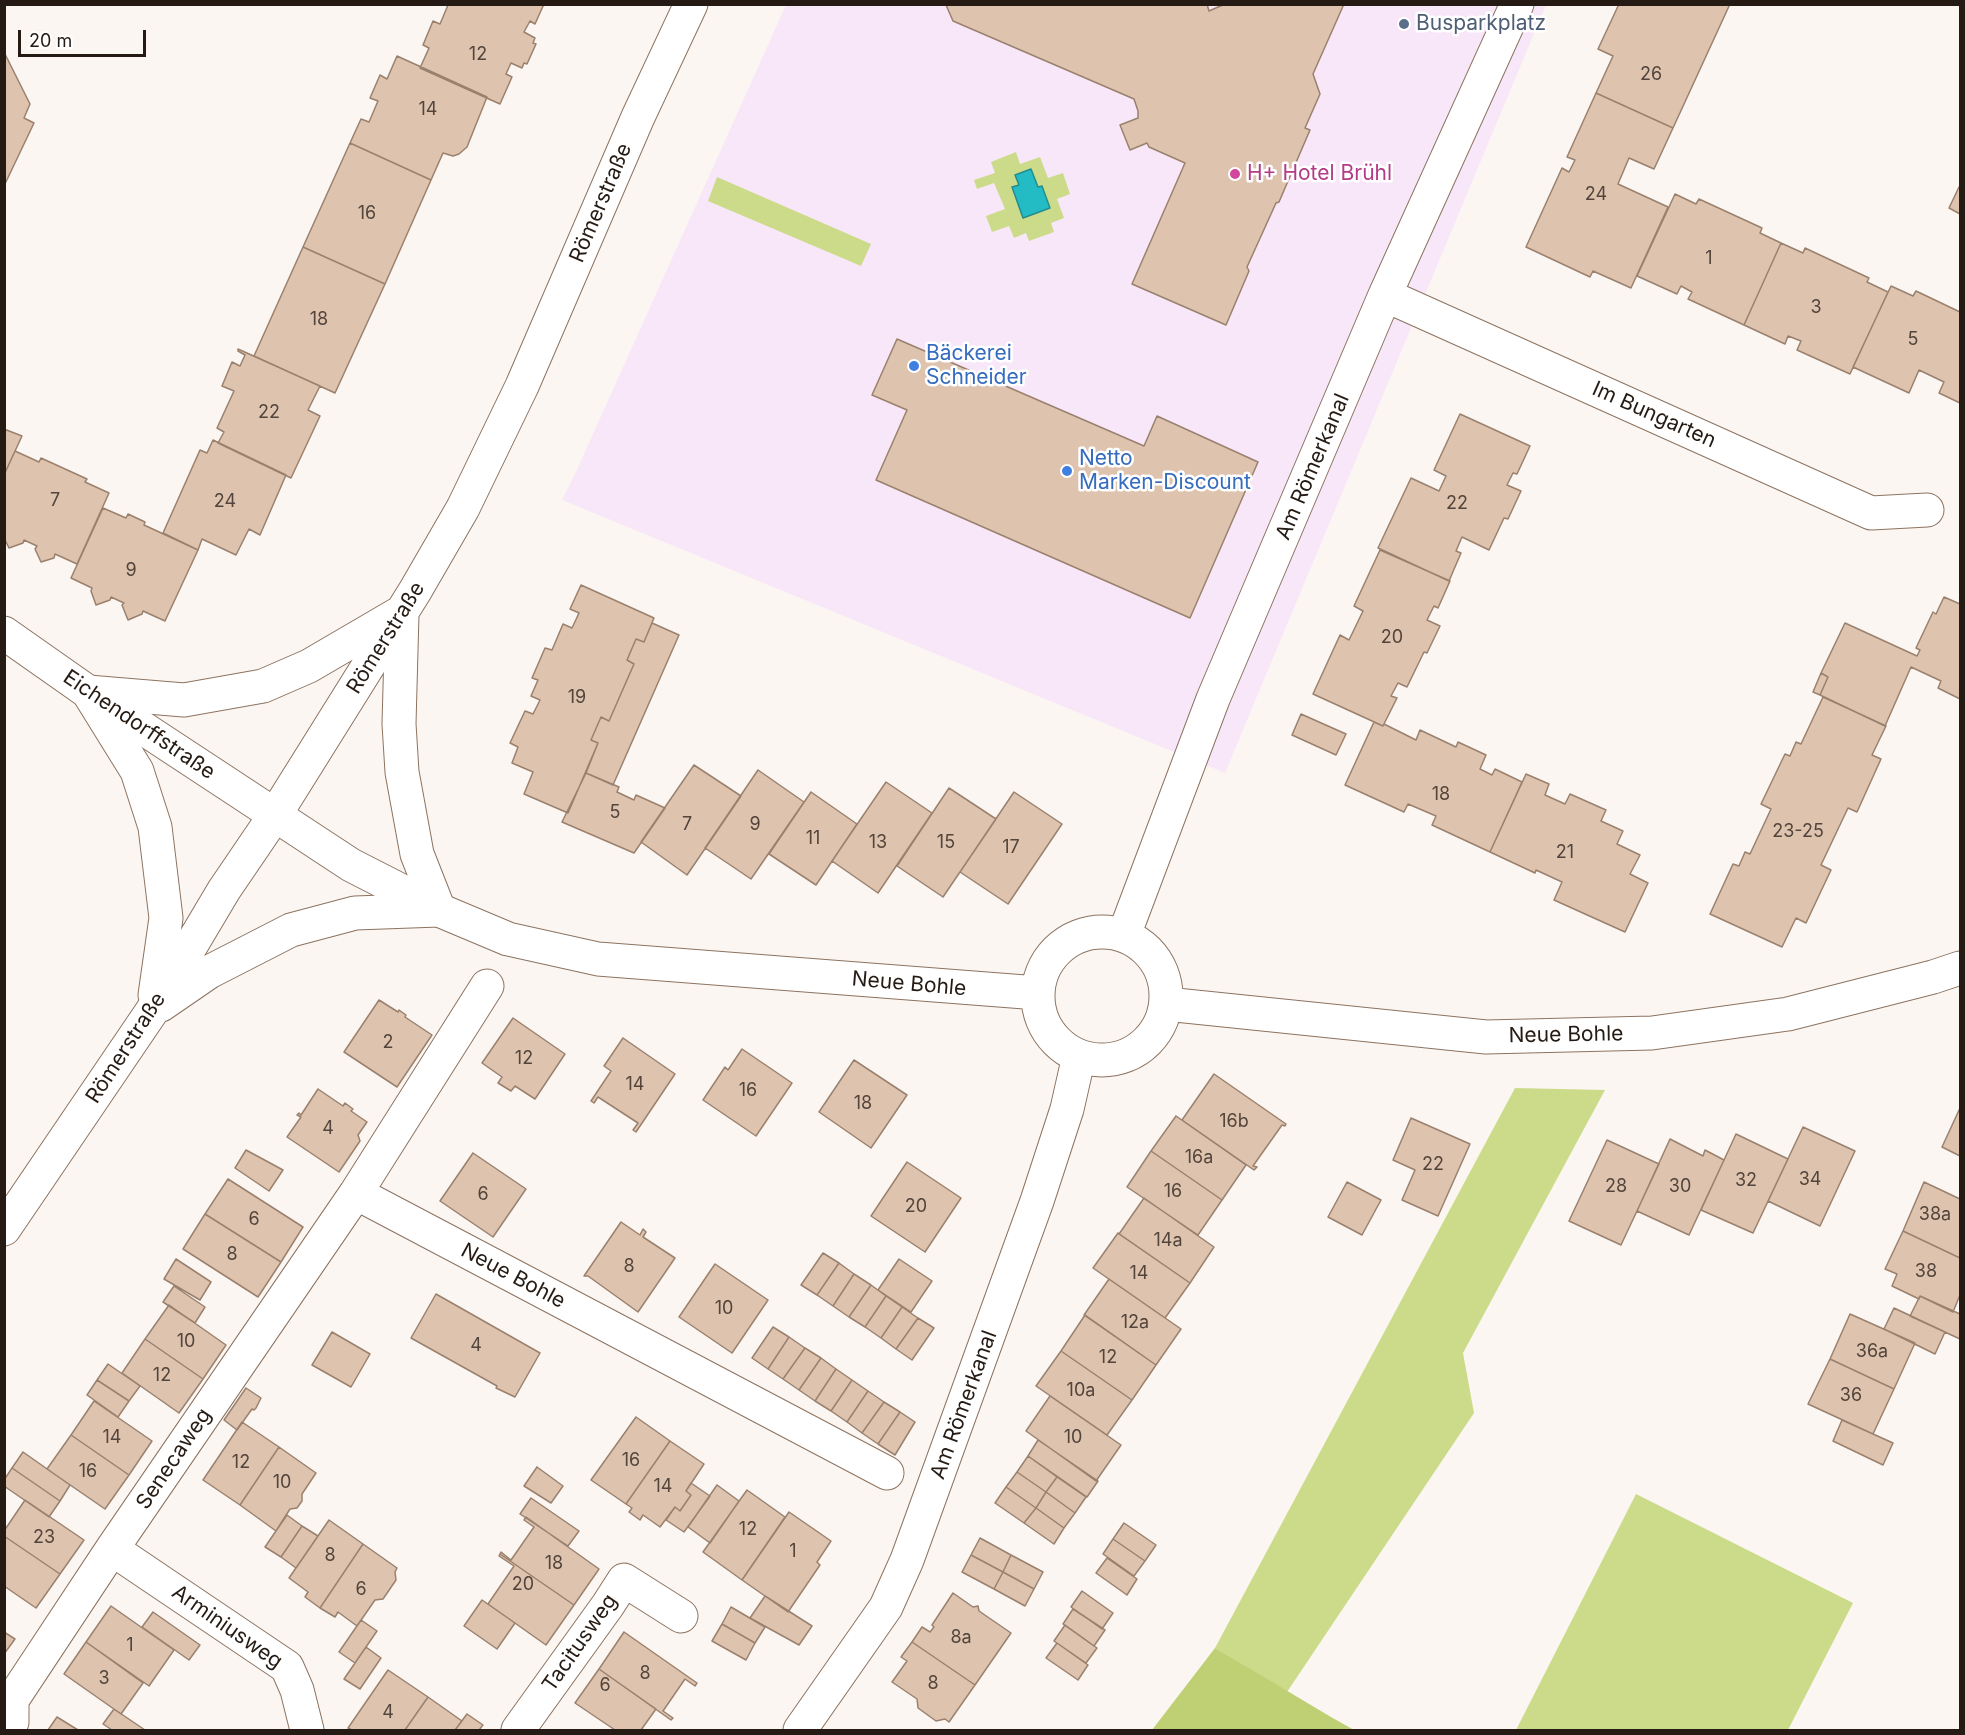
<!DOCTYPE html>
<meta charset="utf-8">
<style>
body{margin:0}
#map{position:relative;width:1965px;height:1735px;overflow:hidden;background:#fcf6f2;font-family:Inter,sans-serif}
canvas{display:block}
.frame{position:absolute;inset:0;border:6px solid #251b14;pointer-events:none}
.scale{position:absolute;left:18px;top:30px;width:128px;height:27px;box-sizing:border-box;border:3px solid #251b14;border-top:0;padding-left:8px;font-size:18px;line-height:21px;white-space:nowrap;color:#251b14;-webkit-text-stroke:4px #fff;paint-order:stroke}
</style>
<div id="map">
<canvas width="1965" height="1735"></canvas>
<div class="frame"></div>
<div class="scale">20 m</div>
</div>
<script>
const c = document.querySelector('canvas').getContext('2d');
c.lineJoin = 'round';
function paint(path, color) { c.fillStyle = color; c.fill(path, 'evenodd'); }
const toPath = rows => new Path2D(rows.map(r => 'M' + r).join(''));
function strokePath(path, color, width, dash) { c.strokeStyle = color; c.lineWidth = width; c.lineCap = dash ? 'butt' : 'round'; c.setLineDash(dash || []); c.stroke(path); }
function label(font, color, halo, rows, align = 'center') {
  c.font = font + ' Inter,sans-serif'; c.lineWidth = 5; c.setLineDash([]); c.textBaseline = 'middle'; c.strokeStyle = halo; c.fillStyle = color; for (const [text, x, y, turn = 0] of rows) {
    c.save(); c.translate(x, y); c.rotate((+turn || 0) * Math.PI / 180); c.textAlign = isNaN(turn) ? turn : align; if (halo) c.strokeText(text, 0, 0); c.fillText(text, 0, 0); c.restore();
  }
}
paint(toPath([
 [786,5,1546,5,1225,773,562,500,575,474]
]), '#f8e7f8');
paint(toPath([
 [1016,152,1020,164,1040,157,1048,178,1063,173,1070,194,1057,199,1064,218,1051,223,1054,232,1029,241,1026,233,1014,238,1009,226,992,232,986,216,1005,209,994,183,977,189,974,180,995,173,991,162],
 [1019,185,1042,187,1023,218,1012,187],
 [717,177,871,244,861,266,708,201],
 [1515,1088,1605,1090,1463,1353,1474,1413,1287,1692,1215,1648],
 [1636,1494,1853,1603,1788,1730,1516,1730]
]), '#ccdb89');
paint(toPath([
 [1215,1648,1331,1717,1354,1730,1152,1730]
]), '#bfcf74');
const water = toPath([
 [1031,169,1038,187,1042,186,1050,208,1023,218,1012,187,1019,185,1015,175,1031,169]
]);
paint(water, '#23bcc4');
strokePath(water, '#248c8f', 1.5);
const building = toPath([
 [446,4,544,4,535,24,530,21,524,32,535,38,533,43,536,44,527,64,524,63,522,68,511,63,506,74,512,77,500,104,420,68,429,48,423,45,433,21,440,24,448,5,446,4],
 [1207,4,1209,11,1225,4,1344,4,1313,74,1320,94,1305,128,1310,130,1279,202,1276,203,1247,267,1249,271,1226,325,1132,284,1185,163,1149,147,1147,143,1130,150,1120,125,1138,118,1138,111,1134,99,953,21,946,5,1207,4],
 [1619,4,1730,4,1673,128,1596,93,1613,56,1598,49,1619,4],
 [4,52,30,104,24,118,34,123,4,186,4,52],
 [397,56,487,97,467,147,459,154,453,156,443,153,431,180,350,143,361,119,369,122,378,101,370,98,380,75,387,79,397,56],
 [1596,93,1673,128,1654,169,1629,158,1618,184,1668,207,1631,288,1593,271,1590,277,1526,247,1562,168,1569,172,1575,160,1567,157,1596,93],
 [350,143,431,180,385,284,303,247,350,143],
 [1959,187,1960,187,1960,214,1949,208,1959,187],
 [1675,194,1696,204,1699,199,1762,228,1760,233,1781,243,1744,325,1688,299,1692,292,1681,286,1677,294,1637,276,1675,194],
 [1781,243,1803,253,1805,248,1869,278,1867,282,1888,292,1850,374,1797,350,1801,341,1788,336,1785,344,1744,325,1781,243],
 [303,247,385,284,335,393,254,356,303,247],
 [1891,286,1913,296,1916,291,1960,312,1960,403,1939,393,1944,382,1919,370,1909,393,1853,367,1891,286],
 [897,339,1144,446,1157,416,1258,462,1190,618,876,480,907,410,872,395,897,339],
 [238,349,320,386,308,410,320,416,291,478,218,443,224,432,217,428,234,391,222,386,232,362,240,366,245,355,238,351,238,349],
 [1460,414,1530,446,1517,474,1513,473,1507,485,1521,491,1508,519,1504,518,1489,550,1462,537,1456,551,1461,553,1449,581,1378,548,1411,478,1439,491,1446,476,1434,470,1460,414],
 [4,429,22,436,4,475,4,429],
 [213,440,286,475,260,535,249,529,236,555,202,539,198,550,163,533,200,450,207,453,213,440],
 [15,451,39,462,41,458,87,479,85,482,109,493,77,564,55,554,54,558,41,562,35,549,37,546,24,540,23,543,9,548,4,538,4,475,15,451],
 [103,508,126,518,128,514,145,522,144,525,198,550,165,621,143,611,142,614,128,620,122,605,124,603,111,597,110,600,96,605,91,591,92,588,71,578,103,508],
 [1380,550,1450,581,1438,608,1434,606,1427,620,1440,626,1427,653,1424,652,1407,687,1398,683,1391,696,1397,698,1383,726,1313,694,1340,635,1349,640,1363,611,1354,606,1380,550],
 [581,585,654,618,644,642,636,639,627,660,634,664,609,721,601,717,591,740,598,743,568,813,524,794,533,772,512,763,518,747,510,743,525,711,533,714,540,700,531,696,538,680,532,678,545,648,552,650,563,624,572,628,579,613,570,609,581,585],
 [1944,597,1960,604,1960,699,1938,688,1941,681,1911,667,1885,726,1820,695,1828,677,1821,673,1845,623,1917,656,1920,650,1916,648,1933,612,1936,614,1944,597],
 [652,623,679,635,613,785,586,773,598,743,591,740,601,717,609,721,634,664,627,660,636,639,644,642,652,623],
 [1821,673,1828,677,1820,695,1813,692,1821,673],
 [1823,697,1886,726,1872,755,1881,759,1857,812,1848,808,1821,865,1831,870,1806,923,1796,918,1782,947,1710,914,1733,864,1739,866,1745,852,1750,854,1771,809,1761,804,1785,754,1790,756,1796,742,1801,744,1823,697],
 [1301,714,1346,734,1336,755,1292,735,1301,714],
 [1374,722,1383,726,1384,724,1416,740,1420,730,1456,747,1458,742,1486,755,1480,769,1492,775,1495,769,1522,782,1490,852,1432,825,1436,816,1408,804,1404,812,1345,785,1374,722],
 [694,765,741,796,687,875,641,842,694,765],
 [758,770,804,802,751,879,705,848,758,770],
 [586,773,619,787,617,792,634,800,636,795,665,808,634,853,562,822,586,773],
 [1526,774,1549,784,1545,795,1565,804,1570,794,1606,810,1601,821,1623,831,1617,844,1640,855,1630,874,1648,883,1625,932,1554,900,1562,882,1536,870,1535,873,1490,852,1526,774],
 [886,782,932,813,878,893,832,861,886,782],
 [949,788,996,819,943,897,897,866,949,788],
 [811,792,857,824,816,885,769,854,811,792],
 [1014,792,1062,824,1008,904,960,872,1014,792],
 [379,1000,398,1012,399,1010,406,1015,405,1017,432,1035,397,1087,344,1052,379,1000],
 [513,1018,565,1054,535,1099,515,1086,511,1091,498,1083,502,1077,482,1063,513,1018],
 [623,1038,675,1074,636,1132,633,1130,638,1123,598,1097,594,1103,591,1101,611,1071,604,1066,623,1038],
 [742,1049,792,1083,756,1136,703,1100,725,1067,728,1070,742,1049],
 [854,1060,907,1095,871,1148,819,1112,854,1060],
 [1214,1074,1286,1124,1285,1126,1282,1125,1253,1166,1257,1167,1254,1170,1182,1120,1214,1074],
 [318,1089,343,1106,345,1103,353,1109,351,1111,367,1122,358,1135,360,1141,339,1172,287,1137,301,1117,297,1115,299,1113,301,1115,318,1089],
 [1960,1108,1960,1156,1942,1147,1960,1108],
 [1176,1116,1246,1165,1222,1200,1151,1151,1176,1116],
 [1411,1118,1470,1144,1438,1216,1402,1200,1415,1170,1393,1160,1411,1118],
 [1803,1127,1855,1151,1820,1226,1768,1201,1803,1127],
 [1736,1134,1788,1159,1753,1233,1701,1210,1736,1134],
 [1670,1139,1703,1156,1705,1150,1724,1160,1689,1235,1637,1211,1670,1139],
 [1607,1140,1659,1164,1621,1245,1569,1221,1607,1140],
 [246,1150,283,1170,269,1191,235,1168,246,1150],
 [1151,1151,1222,1200,1198,1235,1127,1187,1151,1151],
 [473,1153,526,1189,493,1237,440,1201,473,1153],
 [907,1162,961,1198,925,1252,871,1216,907,1162],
 [228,1179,303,1227,281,1262,205,1214,228,1179],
 [1347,1182,1381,1200,1362,1235,1328,1217,1347,1182],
 [1924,1182,1960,1199,1960,1258,1903,1231,1924,1182],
 [1144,1198,1214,1247,1190,1283,1119,1234,1144,1198],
 [205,1214,281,1262,258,1297,183,1249,205,1214],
 [621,1222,640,1235,643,1229,646,1232,643,1237,675,1258,638,1312,588,1276,584,1276,621,1222],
 [1903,1231,1960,1258,1960,1295,1953,1312,1920,1296,1919,1299,1892,1286,1897,1274,1885,1269,1903,1231],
 [1118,1233,1190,1283,1165,1318,1093,1268,1118,1233],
 [823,1253,839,1263,817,1295,801,1285,823,1253],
 [176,1259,211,1282,200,1300,164,1279,176,1259],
 [899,1259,932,1281,911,1312,878,1290,899,1259],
 [839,1263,854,1274,833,1306,817,1295,839,1263],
 [715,1264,768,1300,732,1353,679,1317,715,1264],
 [854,1274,871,1285,849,1317,833,1306,854,1274],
 [1109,1279,1181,1329,1156,1365,1084,1315,1109,1279],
 [871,1285,886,1296,865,1327,849,1317,871,1285],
 [174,1286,205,1307,195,1323,163,1302,174,1286],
 [436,1294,540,1353,515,1397,496,1388,497,1386,411,1338,436,1294],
 [886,1296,902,1307,881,1338,865,1327,886,1296],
 [1920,1296,1960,1314,1960,1339,1910,1316,1920,1296],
 [169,1305,226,1345,203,1379,145,1339,169,1305],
 [902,1307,918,1318,896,1349,881,1338,902,1307],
 [1894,1308,1945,1332,1935,1354,1884,1329,1894,1308],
 [1850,1314,1915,1343,1894,1389,1830,1359,1850,1314],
 [1085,1315,1156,1365,1132,1400,1061,1351,1085,1315],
 [918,1318,934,1328,912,1360,896,1349,918,1318],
 [773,1327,789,1337,768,1369,752,1358,773,1327],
 [332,1332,370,1354,351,1387,312,1365,332,1332],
 [789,1337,805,1348,783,1379,768,1369,789,1337],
 [145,1339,203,1379,179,1413,122,1373,145,1339],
 [805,1348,821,1358,799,1390,783,1379,805,1348],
 [1061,1351,1132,1400,1107,1435,1036,1386,1061,1351],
 [821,1358,836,1369,815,1401,799,1390,821,1358],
 [1830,1359,1894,1389,1873,1434,1808,1404,1830,1359],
 [108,1364,140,1386,129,1401,97,1380,108,1364],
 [836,1369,852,1380,831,1411,815,1401,836,1369],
 [97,1380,129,1401,118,1417,87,1395,97,1380],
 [852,1380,868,1391,847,1422,831,1411,852,1380],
 [246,1388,261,1398,256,1408,254,1410,252,1409,237,1430,224,1420,246,1388],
 [868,1391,884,1402,862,1433,847,1422,868,1391],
 [1050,1396,1121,1445,1096,1481,1026,1431,1050,1396],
 [94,1401,152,1441,129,1475,71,1435,94,1401],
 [884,1402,900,1412,878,1444,862,1433,884,1402],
 [900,1412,915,1422,895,1455,878,1444,900,1412],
 [636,1417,670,1441,626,1504,591,1480,636,1417],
 [1842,1420,1893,1443,1883,1465,1833,1441,1842,1420],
 [242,1422,279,1447,240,1505,203,1480,242,1422],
 [71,1435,129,1475,105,1509,47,1469,71,1435],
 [1038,1440,1098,1481,1087,1497,1028,1456,1038,1440],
 [670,1441,704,1464,686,1491,691,1495,680,1511,675,1507,660,1527,643,1515,640,1520,629,1512,632,1508,626,1504,670,1441],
 [279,1447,316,1473,302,1494,302,1501,297,1508,290,1509,276,1531,240,1505,279,1447],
 [23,1452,70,1485,60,1501,12,1468,23,1452],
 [1028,1456,1057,1477,1046,1492,1017,1472,1028,1456],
 [537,1467,563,1486,551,1503,524,1486,537,1467],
 [12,1468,60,1501,49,1517,4,1486,4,1480,12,1468],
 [1017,1472,1046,1492,1036,1508,1006,1487,1017,1472],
 [1057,1477,1086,1497,1075,1513,1046,1492,1057,1477],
 [691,1483,710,1496,684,1532,666,1520,675,1507,680,1511,691,1495,686,1491,691,1483],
 [717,1485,739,1501,710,1543,688,1527,717,1485],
 [1006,1487,1036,1508,1024,1523,995,1503,1006,1487],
 [747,1490,785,1517,742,1580,703,1552,747,1490],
 [1046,1492,1075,1513,1064,1528,1036,1508,1046,1492],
 [531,1498,579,1531,568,1546,520,1514,531,1498],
 [25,1500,84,1540,60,1574,4,1536,4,1531,25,1500],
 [1036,1508,1064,1528,1054,1544,1024,1523,1036,1508],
 [789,1512,831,1541,817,1562,820,1565,788,1612,742,1580,789,1512],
 [287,1515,302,1526,281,1557,265,1547,287,1515],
 [526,1517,599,1569,574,1605,500,1554,501,1552,511,1560,534,1527,524,1520,526,1517],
 [329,1520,363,1544,320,1608,305,1597,308,1592,289,1578,329,1520],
 [1124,1523,1156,1545,1145,1561,1113,1539,1124,1523],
 [302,1526,318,1536,296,1568,281,1557,302,1526],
 [4,1536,60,1574,36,1608,4,1586,4,1536],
 [980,1538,1011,1555,1003,1572,971,1555,980,1538],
 [1113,1539,1145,1561,1134,1576,1103,1554,1113,1539],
 [363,1544,397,1568,395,1572,396,1580,383,1599,375,1600,357,1626,338,1612,335,1617,320,1608,363,1544],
 [500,1554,574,1605,546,1645,488,1604,514,1566,499,1556,500,1554],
 [971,1555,1003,1572,994,1589,962,1572,971,1555],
 [1011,1555,1043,1572,1034,1589,1003,1572,1011,1555],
 [1107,1558,1137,1579,1127,1595,1096,1573,1107,1558],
 [1003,1572,1034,1589,1025,1606,994,1589,1003,1572],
 [1082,1591,1113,1613,1102,1629,1071,1607,1082,1591],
 [953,1593,973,1607,978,1606,979,1611,1011,1633,975,1685,912,1642,922,1627,930,1632,934,1627,932,1625,953,1593],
 [765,1596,812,1626,799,1645,750,1618,765,1596],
 [482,1600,515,1623,497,1649,464,1626,482,1600],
 [111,1606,174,1650,149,1686,86,1642,111,1606],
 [731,1607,765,1627,755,1643,722,1624,731,1607],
 [1073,1609,1105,1630,1094,1646,1063,1624,1073,1609],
 [153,1612,200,1645,189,1660,142,1627,153,1612],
 [361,1620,377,1631,355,1663,339,1652,361,1620],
 [722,1624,755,1643,746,1660,712,1641,722,1624],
 [1065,1625,1097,1648,1086,1663,1054,1641,1065,1625],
 [4,1632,15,1639,4,1654,4,1632],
 [624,1632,697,1683,695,1686,685,1679,663,1711,673,1718,671,1720,599,1669,624,1632],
 [86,1642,143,1683,121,1714,64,1674,86,1642],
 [912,1642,975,1685,949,1722,945,1719,936,1721,918,1708,917,1699,892,1682,907,1661,901,1657,912,1642],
 [1057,1643,1088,1665,1078,1680,1046,1658,1057,1643],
 [366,1647,381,1658,360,1689,344,1679,366,1647],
 [599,1669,656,1709,641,1730,615,1730,575,1703,599,1669],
 [388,1670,428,1697,405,1730,352,1730,348,1728,388,1670],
 [428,1697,462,1721,455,1730,405,1730,428,1697],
 [114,1709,145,1730,112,1730,103,1724,114,1709],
 [467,1714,483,1725,479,1730,455,1730,467,1714],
 [57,1717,78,1730,48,1730,57,1717]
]);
paint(building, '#dec3af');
strokePath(building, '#9a816e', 1.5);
const minor = toPath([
 [1385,295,1871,513,1927,510],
 [4,633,88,692,351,865,439,910,508,939,598,959,1038,993],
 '1038 996a64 64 0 1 1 128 0a64 64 0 1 1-128 0Z',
 [1124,935,1213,699,1385,295,1517,4],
 [487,986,356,1193,887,1473],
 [1166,1004,1486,1037,1652,1033,1788,1014,1933,977,1960,968],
 [112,1549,287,1667,297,1690,307,1730],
 [6,1730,12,1722,12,1700,112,1549,356,1193],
 [518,1730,608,1605,624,1580,681,1616],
 [800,1730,886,1607,907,1560,1037,1201,1067,1109,1079,1056]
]);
const secondary = toPath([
 [88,692,137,771,155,827,166,918,155,995],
 [88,692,184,700,263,686,309,666,398,614],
 [161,1005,209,972,291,930,355,913,439,910,417,854,402,772,399,724,402,614],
 [4,1229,152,1011,224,890,275,815,415,591,463,508,522,386,638,117,691,4]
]);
strokePath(minor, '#8c7360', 35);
strokePath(secondary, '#8c7360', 35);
strokePath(minor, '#fff', 33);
strokePath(secondary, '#fff', 33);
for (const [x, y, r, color] of [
 [1404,24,6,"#5c6f8a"],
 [1235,174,6,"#d1479c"],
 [914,366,6,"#3f7fe0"],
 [1067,471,6,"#3f7fe0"]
]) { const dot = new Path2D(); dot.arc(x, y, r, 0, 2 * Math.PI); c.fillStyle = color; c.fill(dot); strokePath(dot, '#fff', 2); }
label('18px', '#53453b', null, [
 ["12",478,55],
 ["26",1651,75],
 ["14",428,110],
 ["24",1596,195],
 ["16",367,214],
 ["1",1709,259],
 ["3",1816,308],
 ["18",319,320],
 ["5",1913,340],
 ["22",269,413],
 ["7",55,501],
 ["24",225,502],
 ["22",1457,504],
 ["9",131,571],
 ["20",1392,638],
 ["19",577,698],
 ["18",1441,795],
 ["5",615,813],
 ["7",687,825],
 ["9",755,825],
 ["23-25",1798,832],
 ["11",813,839],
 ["13",878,843],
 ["15",946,843],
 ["17",1011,848],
 ["21",1565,853],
 ["2",388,1043],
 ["12",524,1059],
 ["14",635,1085],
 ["16",748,1091],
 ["18",863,1104],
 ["16b",1234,1122],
 ["4",328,1129],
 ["16a",1199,1158],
 ["22",1433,1165],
 ["34",1810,1180],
 ["32",1746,1181],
 ["28",1616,1187],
 ["30",1680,1187],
 ["16",1173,1192],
 ["6",483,1195],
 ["20",916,1207],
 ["38a",1935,1215],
 ["6",254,1220],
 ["14a",1168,1241],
 ["8",232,1255],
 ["8",629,1267],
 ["38",1926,1272],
 ["14",1139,1274],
 ["10",724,1309],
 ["12a",1135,1323],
 ["10",186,1342],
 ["4",476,1346],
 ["36a",1872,1352],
 ["12",1108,1358],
 ["12",162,1376],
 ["10a",1081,1391],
 ["36",1851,1396],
 ["14",112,1438],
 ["10",1073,1438],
 ["16",631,1461],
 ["12",241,1463],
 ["16",88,1472],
 ["10",282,1483],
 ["14",663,1487],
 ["12",748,1530],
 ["23",44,1538],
 ["1",793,1552],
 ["8",330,1556],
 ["18",554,1564],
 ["20",523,1585],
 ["6",361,1590],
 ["8a",961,1638],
 ["1",130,1646],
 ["8",645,1674],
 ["3",104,1679],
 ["8",933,1684],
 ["6",605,1686],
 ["4",388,1713]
]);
label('21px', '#4e5e75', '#fff', [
 ["Busparkplatz",1416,24]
], 'left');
label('21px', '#b23c85', '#fff', [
 ["H+ Hotel Brühl",1247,174]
], 'left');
label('21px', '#251b14', '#fff', [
 ["Römerstraße",601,203,-67],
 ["Im Bungarten",1654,415,24],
 ["Am Römerkanal",1313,467,-67],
 ["Römerstraße",386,638,-58],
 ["Eichendorffstraße",139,725,34],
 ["Neue Bohle",909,984,5],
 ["Neue Bohle",1566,1035,-1],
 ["Römerstraße",126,1048,-57],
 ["Neue Bohle",513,1276,28],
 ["Am Römerkanal",964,1405,-70],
 ["Senecaweg",174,1459,-56],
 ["Arminiusweg",227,1627,35],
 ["Tacitusweg",580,1643,-55]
]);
label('21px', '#366cbe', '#fff', [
 ["Bäckerei",926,354],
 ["Schneider",926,378],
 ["Netto",1079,459],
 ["Marken-Discount",1079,483]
], 'left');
</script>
